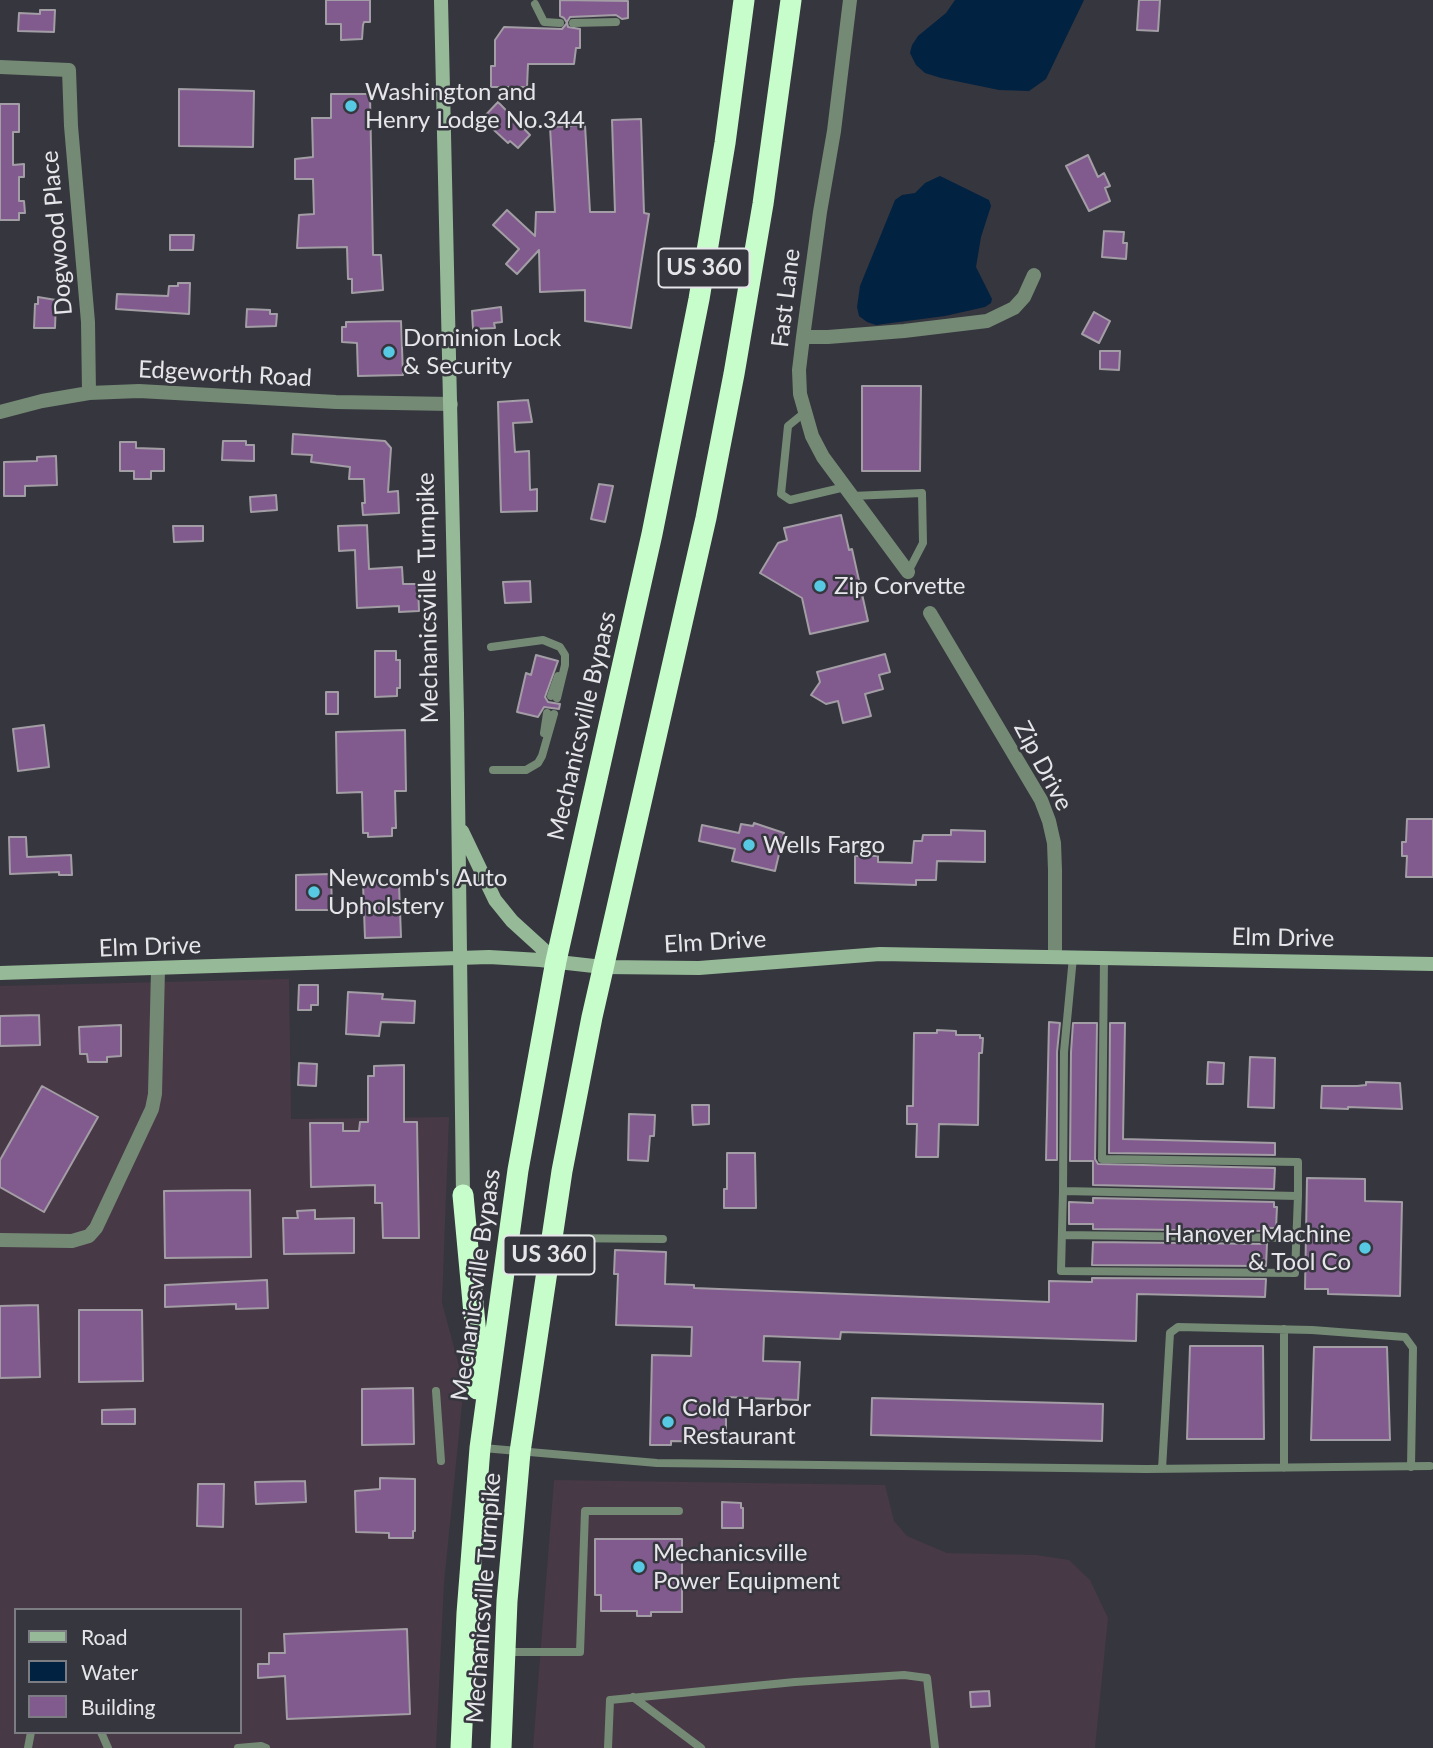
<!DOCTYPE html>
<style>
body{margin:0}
#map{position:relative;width:1433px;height:1748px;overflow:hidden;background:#36363e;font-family:Lato,sans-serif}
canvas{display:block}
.legend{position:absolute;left:14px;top:1608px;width:228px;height:126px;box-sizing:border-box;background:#36363e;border:2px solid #7c7c83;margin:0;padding:9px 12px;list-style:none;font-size:21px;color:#e5e5ea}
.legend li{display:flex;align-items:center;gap:14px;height:35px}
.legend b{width:35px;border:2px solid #7c7c83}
</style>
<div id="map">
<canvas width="1433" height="1748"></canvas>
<ul class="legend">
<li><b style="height:9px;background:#96b998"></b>Road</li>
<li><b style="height:19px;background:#022242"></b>Water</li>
<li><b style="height:19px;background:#815b8d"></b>Building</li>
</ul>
</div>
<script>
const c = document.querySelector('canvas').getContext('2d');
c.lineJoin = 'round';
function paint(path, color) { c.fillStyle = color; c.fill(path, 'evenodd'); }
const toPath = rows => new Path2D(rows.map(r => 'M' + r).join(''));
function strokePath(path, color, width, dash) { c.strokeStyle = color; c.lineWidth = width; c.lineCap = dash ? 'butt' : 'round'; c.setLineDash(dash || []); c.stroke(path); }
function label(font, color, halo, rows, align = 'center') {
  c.font = font + ' Lato,sans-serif'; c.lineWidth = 5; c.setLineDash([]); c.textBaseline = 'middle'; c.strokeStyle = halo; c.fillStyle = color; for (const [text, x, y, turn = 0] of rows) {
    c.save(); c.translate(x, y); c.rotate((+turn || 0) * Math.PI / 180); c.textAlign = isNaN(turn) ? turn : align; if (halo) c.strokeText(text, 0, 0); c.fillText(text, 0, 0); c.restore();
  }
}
paint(toPath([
 [289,979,291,1119,449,1117,442,1303,464,1384,444,1583,436,1748,0,1748,0,986],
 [16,1610,240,1610,240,1732,16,1732],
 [554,1480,885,1485,894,1521,907,1536,947,1553,1036,1555,1069,1560,1090,1580,1108,1618,1095,1748,533,1748]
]), '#483946');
paint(toPath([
 [955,0,1084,0,1046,79,1029,91,999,90,941,78,925,73,916,65,910,53,912,45,918,36,946,13],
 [940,176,989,200,991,206,981,237,976,267,992,299,991,303,985,307,945,316,876,325,867,322,859,316,857,307,860,286,895,200,902,195,915,193,925,183]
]), '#022242');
const building = toPath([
 [326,0,370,0,370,22,364,22,363,25,362,39,341,40,341,24,326,24,326,0],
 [560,0,628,1,628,18,622,19,616,15,570,17,567,22,568,27,580,29,580,48,576,48,574,64,528,64,527,87,491,87,491,66,495,66,495,40,504,27,562,29,567,23,564,18,560,16,560,0],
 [1139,0,1160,0,1158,31,1137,30,1139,0],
 [40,10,55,10,54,32,18,31,19,13,40,14,40,10],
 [179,89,254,91,253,147,179,146,179,89],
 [331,94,370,94,373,255,381,255,383,290,352,293,352,279,348,279,347,247,297,248,299,215,314,214,313,179,295,179,295,159,313,157,312,118,331,118,331,94],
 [498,102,530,135,518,148,510,141,508,143,482,119,498,102],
 [0,104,19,104,19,132,13,132,13,165,24,164,24,177,19,177,19,201,24,201,25,213,19,213,19,220,0,220,0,104],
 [641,119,644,213,649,214,631,328,585,321,585,290,540,292,539,250,517,274,506,264,519,249,493,225,507,210,535,236,536,212,555,212,550,127,585,125,590,212,615,212,612,120,641,119],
 [1088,155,1098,177,1104,173,1110,186,1105,188,1110,201,1089,211,1066,166,1088,155],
 [1104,231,1124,232,1123,243,1127,243,1126,259,1102,257,1104,231],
 [170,235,194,235,193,250,170,250,170,235],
 [178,283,190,283,189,314,116,309,117,294,168,296,169,286,178,286,178,283],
 [38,297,56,300,55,328,34,328,35,304,38,304,38,297],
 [501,307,502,322,494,323,495,328,473,329,472,311,501,307],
 [247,309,270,310,270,314,277,314,276,326,246,327,247,309],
 [1094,312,1110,321,1099,343,1082,334,1094,312],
 [401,321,403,375,358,376,357,343,342,342,342,327,346,327,346,322,401,321],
 [1100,351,1120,351,1119,370,1100,369,1100,351],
 [862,386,921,386,920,471,862,471,862,386],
 [528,400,532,422,513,423,515,452,529,451,530,490,537,489,537,511,501,512,498,402,528,400],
 [293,434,385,441,391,448,388,492,398,491,399,513,363,515,362,503,365,503,364,479,349,479,350,467,311,462,312,455,292,454,293,434],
 [223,441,246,441,246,445,254,445,254,461,222,460,223,441],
 [120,442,136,442,136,448,164,449,164,471,151,471,151,479,134,479,134,471,120,471,120,442],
 [56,456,57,485,25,486,25,496,4,496,4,462,37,461,37,457,56,456],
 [599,484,613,486,605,522,591,519,599,484],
 [276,495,277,510,251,512,250,497,276,495],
 [841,515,849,550,852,549,868,621,810,634,802,598,760,573,778,543,787,540,784,528,841,515],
 [367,525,369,569,402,567,403,584,418,584,419,611,399,612,399,606,357,608,355,550,339,551,338,526,367,525],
 [173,526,203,526,203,541,174,542,173,526],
 [530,581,531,602,505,603,503,582,530,581],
 [375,651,396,651,396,660,400,660,400,688,397,688,397,696,375,697,375,651],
 [885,654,890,672,879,675,883,689,865,694,871,716,843,723,838,701,826,704,811,695,820,682,817,672,885,654],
 [536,655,558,661,545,697,548,702,560,704,559,709,544,707,538,717,517,712,526,673,531,675,536,655],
 [326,692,338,692,338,714,326,714,326,692],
 [44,725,49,767,18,771,13,729,44,725],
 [405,730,406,791,395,791,396,828,392,828,392,836,368,837,368,833,363,833,362,792,337,793,336,732,405,730],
 [1407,819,1433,819,1433,877,1406,877,1407,856,1402,856,1402,842,1406,842,1407,819],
 [754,823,784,833,775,871,732,861,735,849,699,841,702,825,739,833,741,824,753,826,754,823],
 [951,830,985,831,985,862,937,861,936,880,916,880,916,885,855,883,855,856,878,856,878,862,912,863,914,841,922,841,923,835,951,835,951,830],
 [9,837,26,837,27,857,71,855,72,875,59,875,59,872,10,874,9,837],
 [331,874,332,910,296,910,296,875,331,874],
 [368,882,399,884,401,937,365,938,363,884,368,882],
 [299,985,318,985,318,1005,311,1005,311,1010,298,1010,299,985],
 [348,992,383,994,382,999,415,1001,414,1023,381,1022,379,1036,346,1034,348,992],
 [39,1015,40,1045,0,1046,0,1016,39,1015],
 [1049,1022,1060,1023,1057,1052,1057,1160,1046,1160,1049,1022],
 [1073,1023,1097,1023,1095,1159,1098,1164,1275,1168,1274,1189,1093,1185,1093,1161,1070,1161,1071,1052,1073,1023],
 [1110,1023,1125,1023,1123,1139,1275,1143,1275,1155,1109,1153,1110,1023],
 [121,1025,121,1056,107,1057,107,1062,88,1062,87,1054,80,1054,79,1027,121,1025],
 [937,1030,956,1031,956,1035,980,1035,980,1038,983,1038,982,1053,979,1053,978,1125,939,1124,938,1157,916,1157,917,1124,907,1124,907,1106,913,1106,914,1033,937,1033,937,1030],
 [1250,1057,1275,1058,1274,1108,1248,1107,1250,1057],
 [1208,1062,1224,1063,1223,1084,1207,1084,1208,1062],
 [299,1063,317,1064,316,1086,298,1085,299,1063],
 [404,1065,404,1122,417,1122,419,1238,383,1238,382,1203,375,1203,375,1185,311,1187,310,1123,343,1123,343,1131,359,1131,360,1122,368,1122,368,1076,374,1076,374,1066,404,1065],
 [1366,1082,1400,1083,1402,1109,1348,1107,1348,1109,1321,1108,1322,1086,1357,1086,1366,1085,1366,1082],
 [42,1086,98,1117,44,1212,0,1187,0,1160,42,1086],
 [692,1105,709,1105,709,1124,693,1125,692,1105],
 [629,1114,655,1115,654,1136,650,1136,648,1161,628,1160,629,1114],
 [727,1153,755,1153,756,1208,724,1208,724,1189,727,1189,727,1153],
 [1307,1178,1365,1179,1365,1201,1402,1202,1400,1296,1328,1294,1328,1289,1305,1289,1307,1178],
 [250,1190,251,1257,165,1258,164,1191,250,1190],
 [1093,1198,1274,1202,1274,1207,1277,1207,1276,1228,1267,1228,1267,1231,1093,1229,1093,1224,1069,1224,1069,1202,1093,1203,1093,1198],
 [315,1210,315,1219,354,1218,354,1253,284,1254,283,1218,298,1218,297,1211,315,1210],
 [1093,1242,1267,1244,1266,1266,1092,1265,1093,1242],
 [615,1250,666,1252,665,1284,694,1285,694,1288,1049,1302,1049,1281,1092,1282,1092,1278,1266,1279,1265,1297,1137,1294,1136,1341,841,1332,840,1339,764,1336,763,1361,800,1362,798,1400,726,1397,726,1442,671,1441,671,1445,650,1445,652,1355,691,1356,692,1327,616,1325,618,1274,614,1274,615,1250],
 [267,1280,268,1308,236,1309,236,1304,165,1307,165,1285,267,1280],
 [38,1305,40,1377,0,1378,0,1306,38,1305],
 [79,1310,142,1310,143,1381,79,1382,79,1310],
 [1190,1346,1263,1346,1264,1439,1187,1439,1190,1346],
 [1314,1347,1387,1347,1390,1440,1311,1440,1314,1347],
 [413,1388,414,1444,362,1445,362,1389,413,1388],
 [872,1398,1103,1404,1102,1441,871,1435,872,1398],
 [135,1409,135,1424,102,1424,102,1410,135,1409],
 [380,1478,415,1479,415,1531,413,1531,413,1538,389,1538,389,1533,356,1532,355,1491,380,1489,380,1478],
 [305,1481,306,1502,256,1504,255,1482,305,1481],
 [198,1484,224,1484,223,1527,197,1526,198,1484],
 [722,1502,741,1503,741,1508,743,1508,743,1528,722,1528,722,1502],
 [595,1539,682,1539,682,1612,651,1612,651,1616,637,1616,637,1611,601,1611,601,1595,595,1595,595,1539],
 [407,1629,410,1714,287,1719,285,1676,258,1678,258,1664,269,1664,269,1653,285,1653,284,1634,407,1629],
 [989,1691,990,1706,971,1707,970,1692,989,1691]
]);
paint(building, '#815b8d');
strokePath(building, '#a39da5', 2);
strokePath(toPath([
 [535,4,544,22,560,23],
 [573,23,616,22],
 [804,413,788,426,781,494,790,500,845,487],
 [852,496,922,493,923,543,908,572],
 [491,647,543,640,560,647,565,655,565,665,557,698],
 [551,696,558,676],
 [544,733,547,713],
 [493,770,526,770,538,763,542,756,554,714],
 [1073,957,1064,1052,1063,1191,1298,1196,1298,1162,1102,1159,1104,958],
 [1063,1191,1061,1271,1295,1273,1298,1196],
 [1062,1235,1297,1238],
 [555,1238,663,1239],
 [436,1391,441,1461],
 [483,1448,657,1463,1146,1469,1430,1466],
 [1284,1468,1284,1329],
 [1162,1469,1170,1333,1178,1327,1312,1330,1405,1337,1413,1348,1411,1467],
 [508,1652,580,1652,585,1511,679,1511],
 [633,1697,701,1748],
 [101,1732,108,1748],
 [28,1748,31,1732],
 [238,1748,261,1746,266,1748],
 [608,1748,610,1700,795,1682,904,1675,927,1678,935,1748]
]), '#748a75', 8);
strokePath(toPath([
 [850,0,834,131,820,212,803,337,799,370,800,394,812,436,823,457,908,572],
 [0,67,69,70,71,126,88,322,89,393],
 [803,337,828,337,904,331,987,321,1014,308,1024,297,1034,275],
 [0,412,42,401,89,393,139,391,336,402,451,404],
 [930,613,1041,800,1049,821,1054,843,1055,870,1055,957],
 [0,1240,72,1241,89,1236,96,1228,152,1109,155,1094,158,970]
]), '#748a75', 14);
strokePath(toPath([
 [441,0,457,713,463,1195],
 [462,831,495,900,512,921,556,961],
 [0,973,489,957,540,960,603,967,699,968,880,954,1433,964]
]), '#96b998', 14);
strokePath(toPath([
 [463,1195,476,1335,477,1389],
 [461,1748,467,1613,480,1448,518,1170,556,961,652,534,699,299,725,143,744,0],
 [501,1748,507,1601,520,1452,562,1171,592,1017,706,518,734,374,763,204,791,0]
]), '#c7fdcb', 21);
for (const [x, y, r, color] of [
 [351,106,7,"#58c9e3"],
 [389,352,7,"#58c9e3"],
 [820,586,7,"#58c9e3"],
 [749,845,7,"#58c9e3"],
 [314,892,7,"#58c9e3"],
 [1365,1248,7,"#58c9e3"],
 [668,1422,7,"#58c9e3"],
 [639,1567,7,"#58c9e3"]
]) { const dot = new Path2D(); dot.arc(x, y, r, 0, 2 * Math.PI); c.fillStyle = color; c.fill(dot); strokePath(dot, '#36363e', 2.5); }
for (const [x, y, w] of [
 [704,268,91],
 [549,1255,91]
]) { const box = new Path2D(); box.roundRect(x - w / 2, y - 19.5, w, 39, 5); c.fillStyle = '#36363e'; c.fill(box); strokePath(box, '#e5e5ea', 2); }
label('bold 23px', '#e5e5ea', null, [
 ["US 360",704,268],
 ["US 360",549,1255]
]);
label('24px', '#e5e5ea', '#36363e', [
 ["Washington and",365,92],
 ["Henry Lodge No.344",365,120],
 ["Dominion Lock",403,338],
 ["& Security",403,366],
 ["Zip Corvette",834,586],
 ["Wells Fargo",763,845],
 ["Newcomb's Auto",328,878],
 ["Upholstery",328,906],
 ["Hanover Machine",1351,1234,"right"],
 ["& Tool Co",1351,1262,"right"],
 ["Cold Harbor",682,1408],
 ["Restaurant",682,1436],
 ["Mechanicsville",653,1553],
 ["Power Equipment",653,1581]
], 'left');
label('24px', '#e5e5ea', '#36363e', [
 ["Dogwood Place",57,233,-95],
 ["Fast Lane",786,298,-83],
 ["Edgeworth Road",225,374,3],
 ["Mechanicsville Turnpike",428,598,-91],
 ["Mechanicsville Bypass",582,726,-77],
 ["Zip Drive",1043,766,62],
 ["Elm Drive",1283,938,1],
 ["Elm Drive",715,942,-3],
 ["Elm Drive",150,947,-2],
 ["Mechanicsville Bypass",476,1285,-82],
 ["Mechanicsville Turnpike",484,1598,-86]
]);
</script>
